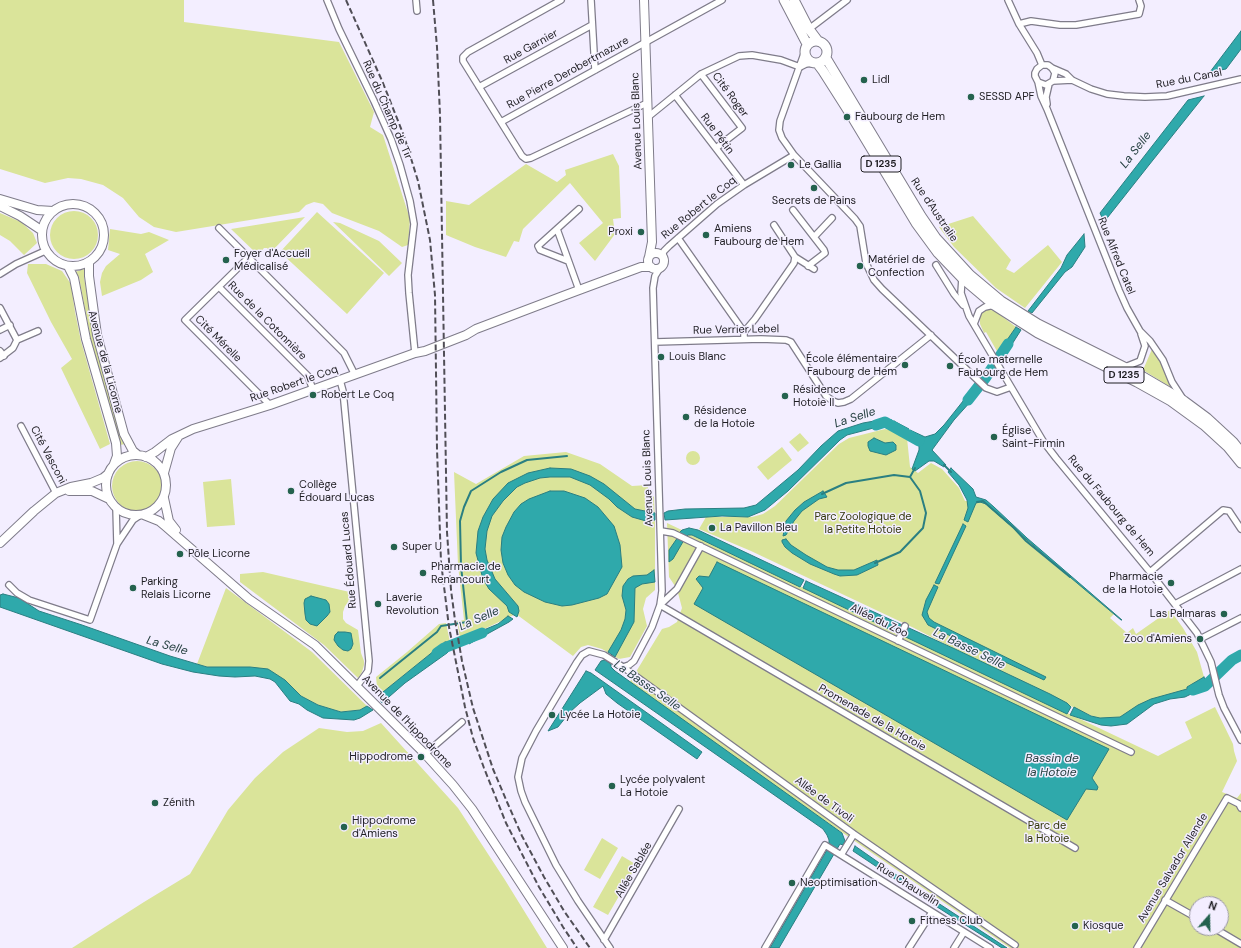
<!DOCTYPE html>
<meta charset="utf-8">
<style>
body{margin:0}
#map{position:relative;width:1241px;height:948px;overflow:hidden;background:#f3eeff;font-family:"DM Sans",sans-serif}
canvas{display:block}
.north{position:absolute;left:1189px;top:896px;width:40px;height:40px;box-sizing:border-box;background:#f3eeff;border:1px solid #9e9ba7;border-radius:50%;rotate:20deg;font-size:11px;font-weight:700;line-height:16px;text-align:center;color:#1f1e23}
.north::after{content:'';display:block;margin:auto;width:14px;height:18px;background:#24624e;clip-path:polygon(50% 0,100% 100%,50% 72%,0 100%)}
</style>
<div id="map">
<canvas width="1241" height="948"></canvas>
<div class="north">N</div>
</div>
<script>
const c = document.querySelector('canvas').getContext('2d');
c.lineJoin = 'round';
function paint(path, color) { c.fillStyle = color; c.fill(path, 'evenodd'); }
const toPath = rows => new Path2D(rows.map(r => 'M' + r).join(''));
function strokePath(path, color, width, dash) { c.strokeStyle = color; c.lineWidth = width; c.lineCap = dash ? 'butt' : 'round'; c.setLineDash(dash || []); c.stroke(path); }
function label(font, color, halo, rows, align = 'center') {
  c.font = font + ' "DM Sans",sans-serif'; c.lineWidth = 3; c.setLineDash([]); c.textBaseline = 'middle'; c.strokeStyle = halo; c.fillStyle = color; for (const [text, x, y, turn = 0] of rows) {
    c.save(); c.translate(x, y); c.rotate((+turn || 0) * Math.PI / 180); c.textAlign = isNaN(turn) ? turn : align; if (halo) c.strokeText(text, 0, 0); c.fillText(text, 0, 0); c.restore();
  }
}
paint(toPath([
 [0,0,184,0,184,22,339,42,374,112,370,127,383,135,410,219,408,245,402,247,379,231,332,213,323,204,314,202,306,205,299,212,176,232,154,227,139,217,123,198,103,185,81,179,68,178,45,183,0,169],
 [613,154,619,166,621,218,613,219,615,234,595,261,579,243,603,223,570,183,523,229,519,242,514,241,506,257,475,247,446,235,446,201,469,205,526,164,557,182,566,175,565,170],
 '50 235a24 24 0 1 1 48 0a24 24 0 1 1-48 0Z',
 [317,212,384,273,347,314,280,252],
 [0,213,21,222,33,233,37,243,24,255,10,241,0,235],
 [973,216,1011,260,1006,269,1014,273,1048,245,1062,262,1025,308,996,288,954,247,939,227],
 [305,217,271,252,267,248,264,248,258,255,231,229],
 [333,222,340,223,379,241,402,263,389,276],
 [110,229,141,234,149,232,169,240,145,254,153,272,141,280,102,296,100,282,102,273,106,266,120,254,108,250],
 [28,264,46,264,62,271,71,284,75,312,81,341,110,444,100,449,61,368,72,359,51,322,27,273],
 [84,269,84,277,94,337,125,444,120,445,91,341,79,277,75,272],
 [987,309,995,311,1016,327,998,353,986,332,984,333,980,324,980,315],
 [1152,349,1162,363,1172,385,1172,388,1143,370],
 [885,429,895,431,907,438,910,467,918,473,931,463,942,469,959,488,965,501,984,502,1114,614,1110,618,1127,633,1133,628,1136,634,1170,610,1183,628,1197,652,1204,677,1204,683,1116,719,1101,719,1094,717,1003,674,914,628,751,551,699,529,706,517,752,517,763,514,775,506,839,444,849,438],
 [800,433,809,443,798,452,789,442],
 [782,447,792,460,768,480,757,467],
 '686 458a7 7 0 1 1 14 0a7 7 0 1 1-14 0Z',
 [566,452,600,464,632,486,648,485,648,491,654,497,655,524,655,590,646,598,643,609,647,626,630,657,619,659,602,649,588,645,581,647,573,656,516,614,467,637,460,638,457,621,464,620,458,565,454,472,476,484,524,456],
 '112 486a25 25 0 1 1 50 0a25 25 0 1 1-50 0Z',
 [231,479,235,525,207,527,203,482],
 [667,523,1158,756,1192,738,1185,722,1215,707,1233,744,1234,751,1237,761,1222,792,1237,798,1241,793,1241,948,1010,948,628,685,662,629,669,627,677,622,682,608,677,589,669,577],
 [1197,904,1221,904,1221,928,1197,928],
 [263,572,354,593,352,598,345,606,343,612,343,619,346,623,358,630,361,653,364,661,364,665,362,672,358,678,324,645,240,582,240,574],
 [226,588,312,652,367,706,360,710,341,712,318,705,301,696,285,680,250,667,207,667,197,664],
 [446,623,450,642,445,642,378,696,376,677,407,652,439,624],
 [381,723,458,808,505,880,547,948,72,948,144,902,190,874,228,810,255,778,283,752,319,728,347,732,363,731],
 [602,838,618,848,600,879,584,870],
 [622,856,637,865,608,915,593,907]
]), '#dae49a');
const water = toPath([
 [1241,31,1241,49,1226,69,1210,72,1241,31],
 [1204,96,1149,165,1104,222,1100,213,1188,100,1204,96],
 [1084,234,1085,247,1072,267,1065,272,1032,313,1028,311,1061,268,1067,255,1084,234],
 [1016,327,1021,330,1002,360,998,353,1016,327],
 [991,364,995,370,987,382,982,376,991,364],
 [975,386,980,391,954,420,932,450,946,465,944,467,934,461,929,461,915,471,912,469,919,450,919,446,905,436,910,430,925,437,935,434,944,425,975,386],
 [886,419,892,420,889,427,881,426,866,430,847,435,840,440,788,491,765,510,748,517,722,516,665,520,664,513,668,511,685,509,744,508,756,505,798,470,821,446,838,431,863,423,886,419],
 [894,421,909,429,904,435,892,428,894,421],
 [874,438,885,443,893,442,896,445,896,450,886,455,870,451,868,446,868,442,874,438],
 [550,468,571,469,590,476,604,484,635,509,655,513,655,520,646,521,632,517,617,507,609,499,590,485,570,477,550,477,540,478,525,483,517,487,503,501,492,516,487,531,485,549,487,560,495,579,518,606,519,611,517,617,509,612,507,606,489,589,483,579,476,553,478,531,483,517,493,499,508,483,528,473,550,468],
 [951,468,973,489,976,497,986,500,994,507,1027,538,1122,620,1121,620,1058,567,986,504,980,502,976,503,968,522,964,520,968,508,967,500,959,485,948,472,951,468],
 [550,491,564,491,585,498,598,507,614,526,620,545,622,567,607,594,599,598,572,605,562,606,545,602,524,592,515,585,508,575,503,563,501,550,502,537,506,527,514,512,521,504,529,499,550,491],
 [823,491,827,497,819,499,802,511,794,521,786,535,783,536,786,521,795,510,804,502,823,491],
 [963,524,966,526,945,571,939,584,935,583,963,524],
 [689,528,698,530,804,580,800,587,692,535,688,535,687,536,679,533,682,530,689,528],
 [678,537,684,540,673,559,669,562,669,550,678,537],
 [786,539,791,545,806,555,827,567,838,570,854,570,877,560,878,565,857,575,840,576,834,574,810,564,792,553,785,547,782,542,782,540,786,539],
 [717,562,1109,749,1092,778,1098,787,1097,790,1086,789,1067,820,694,604,703,588,696,579,699,576,709,577,717,562],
 [654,570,655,582,642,584,635,588,634,622,615,657,608,652,621,630,625,619,626,610,622,596,623,586,628,579,633,576,647,575,654,570],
 [806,581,955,649,1050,694,1067,703,1071,707,1067,714,803,588,806,581],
 [934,585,938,587,927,612,929,618,934,622,1046,677,1044,680,990,655,928,625,922,615,926,600,934,585],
 [3,594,19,598,39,611,82,625,170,656,207,667,250,667,268,669,285,680,301,696,318,705,341,712,360,710,367,706,373,710,360,718,354,720,323,718,307,710,299,704,290,701,275,682,270,679,255,676,235,677,219,676,193,672,162,664,0,607,0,595,3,594],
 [311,596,326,600,329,604,330,612,327,616,317,626,310,624,306,620,305,614,304,603,305,599,311,596],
 [508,616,513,619,509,622,469,644,467,637,498,624,508,616],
 [338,632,345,632,351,633,353,644,351,649,348,651,343,650,338,646,334,640,335,635,338,632],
 [445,642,450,642,451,649,447,653,405,683,382,703,378,696,445,642],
 [1241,651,1241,659,1219,676,1218,669,1229,663,1228,661,1234,658,1233,655,1241,651],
 [605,660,611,664,611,667,615,671,842,833,845,841,843,845,840,844,837,849,829,845,829,840,827,835,823,829,595,670,601,661,605,660],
 [586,671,591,673,702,752,697,759,617,703,606,694,603,686,580,703,570,712,558,727,548,731,586,671],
 [1204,677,1207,685,1203,688,1185,697,1170,699,1154,704,1127,724,1111,726,1101,725,1070,715,1074,707,1091,716,1100,718,1120,717,1138,705,1151,699,1187,689,1187,687,1204,677],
 [855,846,915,888,1007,948,1002,948,934,905,853,851,855,846],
 [827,850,834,854,779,948,770,948,827,850]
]);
paint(water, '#2fa9ab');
strokePath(water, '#2a7f82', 1);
strokePath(toPath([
 [944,465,951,472],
 [822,494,846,483,894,475,910,477],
 [977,502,983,501,1014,528,1026,541,1070,577],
 [875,563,900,552,923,528,926,513,920,491,910,477,915,468],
 [380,678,437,632,441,626,467,622,461,566,460,521,464,507,471,491,501,472,527,460,567,456]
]), '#2a7f82', 2);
strokePath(toPath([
 [968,400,986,377,1008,344],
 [876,425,885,422,919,441],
 [437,653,444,648,482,633],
 [1193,690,1205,686,1232,660,1241,655]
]), '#2fa9ab', 11);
const street = toPath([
 [327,0,339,29,374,101,391,139,400,165,410,201,414,224,408,275,409,293,415,353],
 [416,0,417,11],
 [561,0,468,52,463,57,463,61,522,156,526,159,531,158,647,103],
 [591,0,595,70],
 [1008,0,1019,24,1037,53,1042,65],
 [1019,24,1031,21,1060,25,1076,25,1139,14,1141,6,1139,0],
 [809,29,847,0],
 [805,51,780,121,779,130,782,138,794,155,855,219,860,226,866,263,874,280,882,289,986,388,997,392,1011,387],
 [800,67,806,64,813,63],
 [1052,68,1066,74,1072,80,1091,89,1107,94,1124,96,1145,97,1167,96,1241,79],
 [701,74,742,128,716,148],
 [1053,81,1072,80],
 [1038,82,1046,85,1053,81,1055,73,1052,68,1048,65,1042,65,1037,69,1035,73,1035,76,1038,82,1041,96,1047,109,1119,290,1127,308,1140,331,1150,341,1163,360,1172,382,1183,399],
 [479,87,592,25],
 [675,95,744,185],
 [1047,104,1046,97,1049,84],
 [648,117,701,74,739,56,752,55,781,60,800,67],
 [501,122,722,0],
 [793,210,824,250,825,253,808,266],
 [219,228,344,353,355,375],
 [557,229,579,290],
 [815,236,832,218],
 [678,238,744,332],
 [662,256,664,251,669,246,717,204,744,185,794,155],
 [249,257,185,320,270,405],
 [795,257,814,269],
 [568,261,540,250,538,246,579,209],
 [936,265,954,294,963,305],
 [0,274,16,264,45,251],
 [962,278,961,293,969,316,1043,441,1056,458,1150,572,1197,633,1211,662,1219,695,1224,708,1241,740],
 [219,287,308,376,313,390],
 [0,308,17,340,13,348,0,358],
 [974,324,979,311,985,307,994,305],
 [0,330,10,325],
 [744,339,744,332,755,319,794,263,795,257,774,225],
 [17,340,38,331],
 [655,342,761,339,786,340,791,342,826,396,833,401,838,403,844,402,851,399,931,335],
 [0,351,4,356],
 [1125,367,1140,361,1145,346,1141,334],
 [340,380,343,391,369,661,368,671,357,686],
 [21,426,56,493],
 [116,508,117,544],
 [661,531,673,533,1131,752],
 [701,546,677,589,660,605,1075,848],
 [1150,572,1223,510,1229,511,1241,529],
 [9,585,17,593,29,600,90,620,117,544,133,520,139,516],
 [1175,604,1241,569],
 [1200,639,1241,618],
 [898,641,905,626],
 [623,667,629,665,634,661,652,627,660,605,662,591,653,288,655,276,660,268],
 [425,754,462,722],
 [841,855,854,834],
 [1165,900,1197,918],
 [1214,928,1241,944],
 [604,940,679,809],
 [610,948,578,901,556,865,525,802,521,791,518,777,522,758,536,731,577,662,582,655,589,651,604,655,623,667,854,834,1015,945],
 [765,948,825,845,990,948],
 [909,948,932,912],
 [954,948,964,932],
 [1137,948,1227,798,1239,804,1241,808]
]);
const secondary = toPath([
 [644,0,652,242,649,257],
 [0,199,37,210,53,211],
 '42 235a31 31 0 1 1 62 0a31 31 0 1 1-62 0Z',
 [0,206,20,216,41,230],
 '648 261a8 8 0 1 1 16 0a8 8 0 1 1-16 0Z',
 [89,262,89,276,97,335,124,434,133,451,138,455],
 [68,266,74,278,86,339,116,443,117,456,114,464],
 '106 485a30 30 0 1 1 60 0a30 30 0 1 1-60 0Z',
 [146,457,155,452,172,439,193,429,270,405,415,353,425,351,466,335,476,329,563,296,641,267,651,267],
 [164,473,171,448,178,437],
 [69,491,92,491,109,499],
 [164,498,169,521,176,530],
 [144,515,159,521,165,526,249,599,315,645,425,754,453,785,472,809,563,948],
 [0,543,34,511,56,493,71,487,91,483,103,478,108,474]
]);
const primary = toPath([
 [784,0,807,44],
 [794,0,809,29,818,41],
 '805 52a11 11 0 1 1 22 0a11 11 0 1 1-22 0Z',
 [826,58,921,216,936,238,970,275,1001,301,1038,324,1138,374,1184,401,1207,418,1233,442,1241,452],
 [817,63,823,71,851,115,916,223,938,253,962,278,994,305,1038,333,1137,382,1171,401,1204,425,1228,447,1241,463]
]);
strokePath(street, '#7f7c8a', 8);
strokePath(secondary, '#7f7c8a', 10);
strokePath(primary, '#7f7c8a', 11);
strokePath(street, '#fff', 5.5);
strokePath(secondary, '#fff', 8);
strokePath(primary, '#fff', 9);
strokePath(toPath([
 [346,0,383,83,404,136,418,181,430,240,435,295,437,449,441,562,449,627,465,707,473,738,484,768,506,823,539,887,563,927,577,948],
 [433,0,437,47,440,115,447,532,451,590,455,620,462,661,473,708,493,769,507,802,522,836,544,877,564,911,590,948]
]), '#504e56', 2, [6, 3]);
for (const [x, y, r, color] of [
 [864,80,4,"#24624e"],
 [971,97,4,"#24624e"],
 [847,117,4,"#24624e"],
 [791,165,4,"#24624e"],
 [814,188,4,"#24624e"],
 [641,232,4,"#24624e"],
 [706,235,4,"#24624e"],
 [226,260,4,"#24624e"],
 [860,266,4,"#24624e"],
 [661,357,4,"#24624e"],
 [905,365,4,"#24624e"],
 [950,366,4,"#24624e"],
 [313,395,4,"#24624e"],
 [785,396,4,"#24624e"],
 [686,417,4,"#24624e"],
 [994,437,4,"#24624e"],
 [291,491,4,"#24624e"],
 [712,528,4,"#24624e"],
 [394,547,4,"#24624e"],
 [180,554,4,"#24624e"],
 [423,573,4,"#24624e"],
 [1171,583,4,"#24624e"],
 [133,588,4,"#24624e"],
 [378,604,4,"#24624e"],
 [1224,614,4,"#24624e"],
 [1200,639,4,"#24624e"],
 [552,715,4,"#24624e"],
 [421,757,4,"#24624e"],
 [612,786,4,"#24624e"],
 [155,803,4,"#24624e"],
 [344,827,4,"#24624e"],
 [792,883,4,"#24624e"],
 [912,921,4,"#24624e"],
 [1075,926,4,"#24624e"]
]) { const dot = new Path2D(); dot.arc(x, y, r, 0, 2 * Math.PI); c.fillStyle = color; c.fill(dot); strokePath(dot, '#f3eeff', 1.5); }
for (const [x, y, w] of [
 [881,164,40],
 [1124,375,40]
]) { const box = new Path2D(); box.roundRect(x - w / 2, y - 8, w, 16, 3); c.fillStyle = '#f3eeff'; c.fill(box); strokePath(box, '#1f1e23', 1); }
label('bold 10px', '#1f1e23', null, [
 ["D 1235",881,164],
 ["D 1235",1124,375]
]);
label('11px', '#1f1e23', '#f3eeff', [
 ["Rue Garnier",531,47,-29],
 ["Rue Pierre Derobertmazure",568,73,-29],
 ["Rue du Canal",1189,79,-11],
 ["Cité Roger",730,95,53],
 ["Rue du Champ de Tir",387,110,66],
 ["Avenue Louis Blanc",637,121,-92],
 ["Rue Pétin",717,134,53],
 ["Rue Robert le Coq",699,208,-39],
 ["Rue d'Australie",934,210,56],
 ["Rue Alfred Catel",1116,256,68],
 ["Rue de la Cotonnière",267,321,45],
 ["Rue Verrier Lebel",736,330,-1],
 ["Cité Mérelle",218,339,45],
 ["Avenue de la Licorne",105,362,75],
 ["Rue Robert le Coq",294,384,-19],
 ["Cité Vasconi",48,455,62],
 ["Avenue Louis Blanc",648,478,-92],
 ["Rue du Faubourg de Hem",1111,506,50],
 ["Rue Édouard Lucas",349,560,-95],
 ["Allée du Zoo",879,621,26],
 ["Promenade de la Hotoie",872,718,30],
 ["Avenue de l'Hippodrome",407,722,46],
 ["Allée de Tivoli",824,800,36],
 ["Avenue Salvador Allende",1173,868,-59],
 ["Allée Sablée",634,870,-60],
 ["Rue Chauvelin",908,885,32]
]);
label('11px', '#1f1e23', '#f3eeff', [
 ["Lidl",872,80],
 ["SESSD APF",979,97],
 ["Faubourg de Hem",855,117],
 ["Le Gallia",799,165],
 ["Secrets de Pains",814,201,"center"],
 ["Amiens",714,229],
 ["Faubourg de Hem",714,242],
 ["Proxi",633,232,"right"],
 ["Foyer d'Accueil",234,254],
 ["Médicalisé",234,267],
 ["Matériel de",868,260],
 ["Confection",868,273],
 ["Louis Blanc",669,357],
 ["École élémentaire",897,359,"right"],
 ["Faubourg de Hem",897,372,"right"],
 ["École maternelle",958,360],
 ["Faubourg de Hem",958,373],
 ["Résidence",793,390],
 ["Hotoie II",793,403],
 ["Robert Le Coq",321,395],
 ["Résidence",694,411],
 ["de la Hotoie",694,424],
 ["Église",1002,431],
 ["Saint-Firmin",1002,444],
 ["Collège",299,485],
 ["Édouard Lucas",299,498],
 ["La Pavillon Bleu",720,528],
 ["Super U",402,547],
 ["Pôle Licorne",188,554],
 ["Pharmacie de",431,567],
 ["Renancourt",431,580],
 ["Pharmacie",1163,577,"right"],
 ["de la Hotoie",1163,590,"right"],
 ["Parking",141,582],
 ["Relais Licorne",141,595],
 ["Laverie",386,598],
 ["Revolution",386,611],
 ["Las Palmaras",1216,614,"right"],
 ["Zoo d'Amiens",1192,639,"right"],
 ["Lycée La Hotoie",560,715],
 ["Hippodrome",413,757,"right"],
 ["Lycée polyvalent",620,780],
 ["La Hotoie",620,793],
 ["Zénith",163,803],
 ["Hippodrome",352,821],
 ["d'Amiens",352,834],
 ["Neoptimisation",800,883],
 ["Fitness Club",920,921],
 ["Kiosque",1083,926]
], 'left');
label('11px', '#33370b', '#f3eeff', [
 ["Parc Zoologique de",863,517],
 ["la Petite Hotoie",863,530],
 ["Parc de",1047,826],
 ["la Hotoie",1047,839]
]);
label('italic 12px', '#284243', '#f3eeff', [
 ["La Selle",1136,150,-52],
 ["La Selle",855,418,-18],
 ["La Selle",479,619,-24],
 ["La Selle",167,646,16],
 ["La Basse Selle",969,649,26],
 ["La Basse Selle",647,686,35],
 ["Bassin de",1052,759],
 ["la Hotoie",1052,773]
]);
</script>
